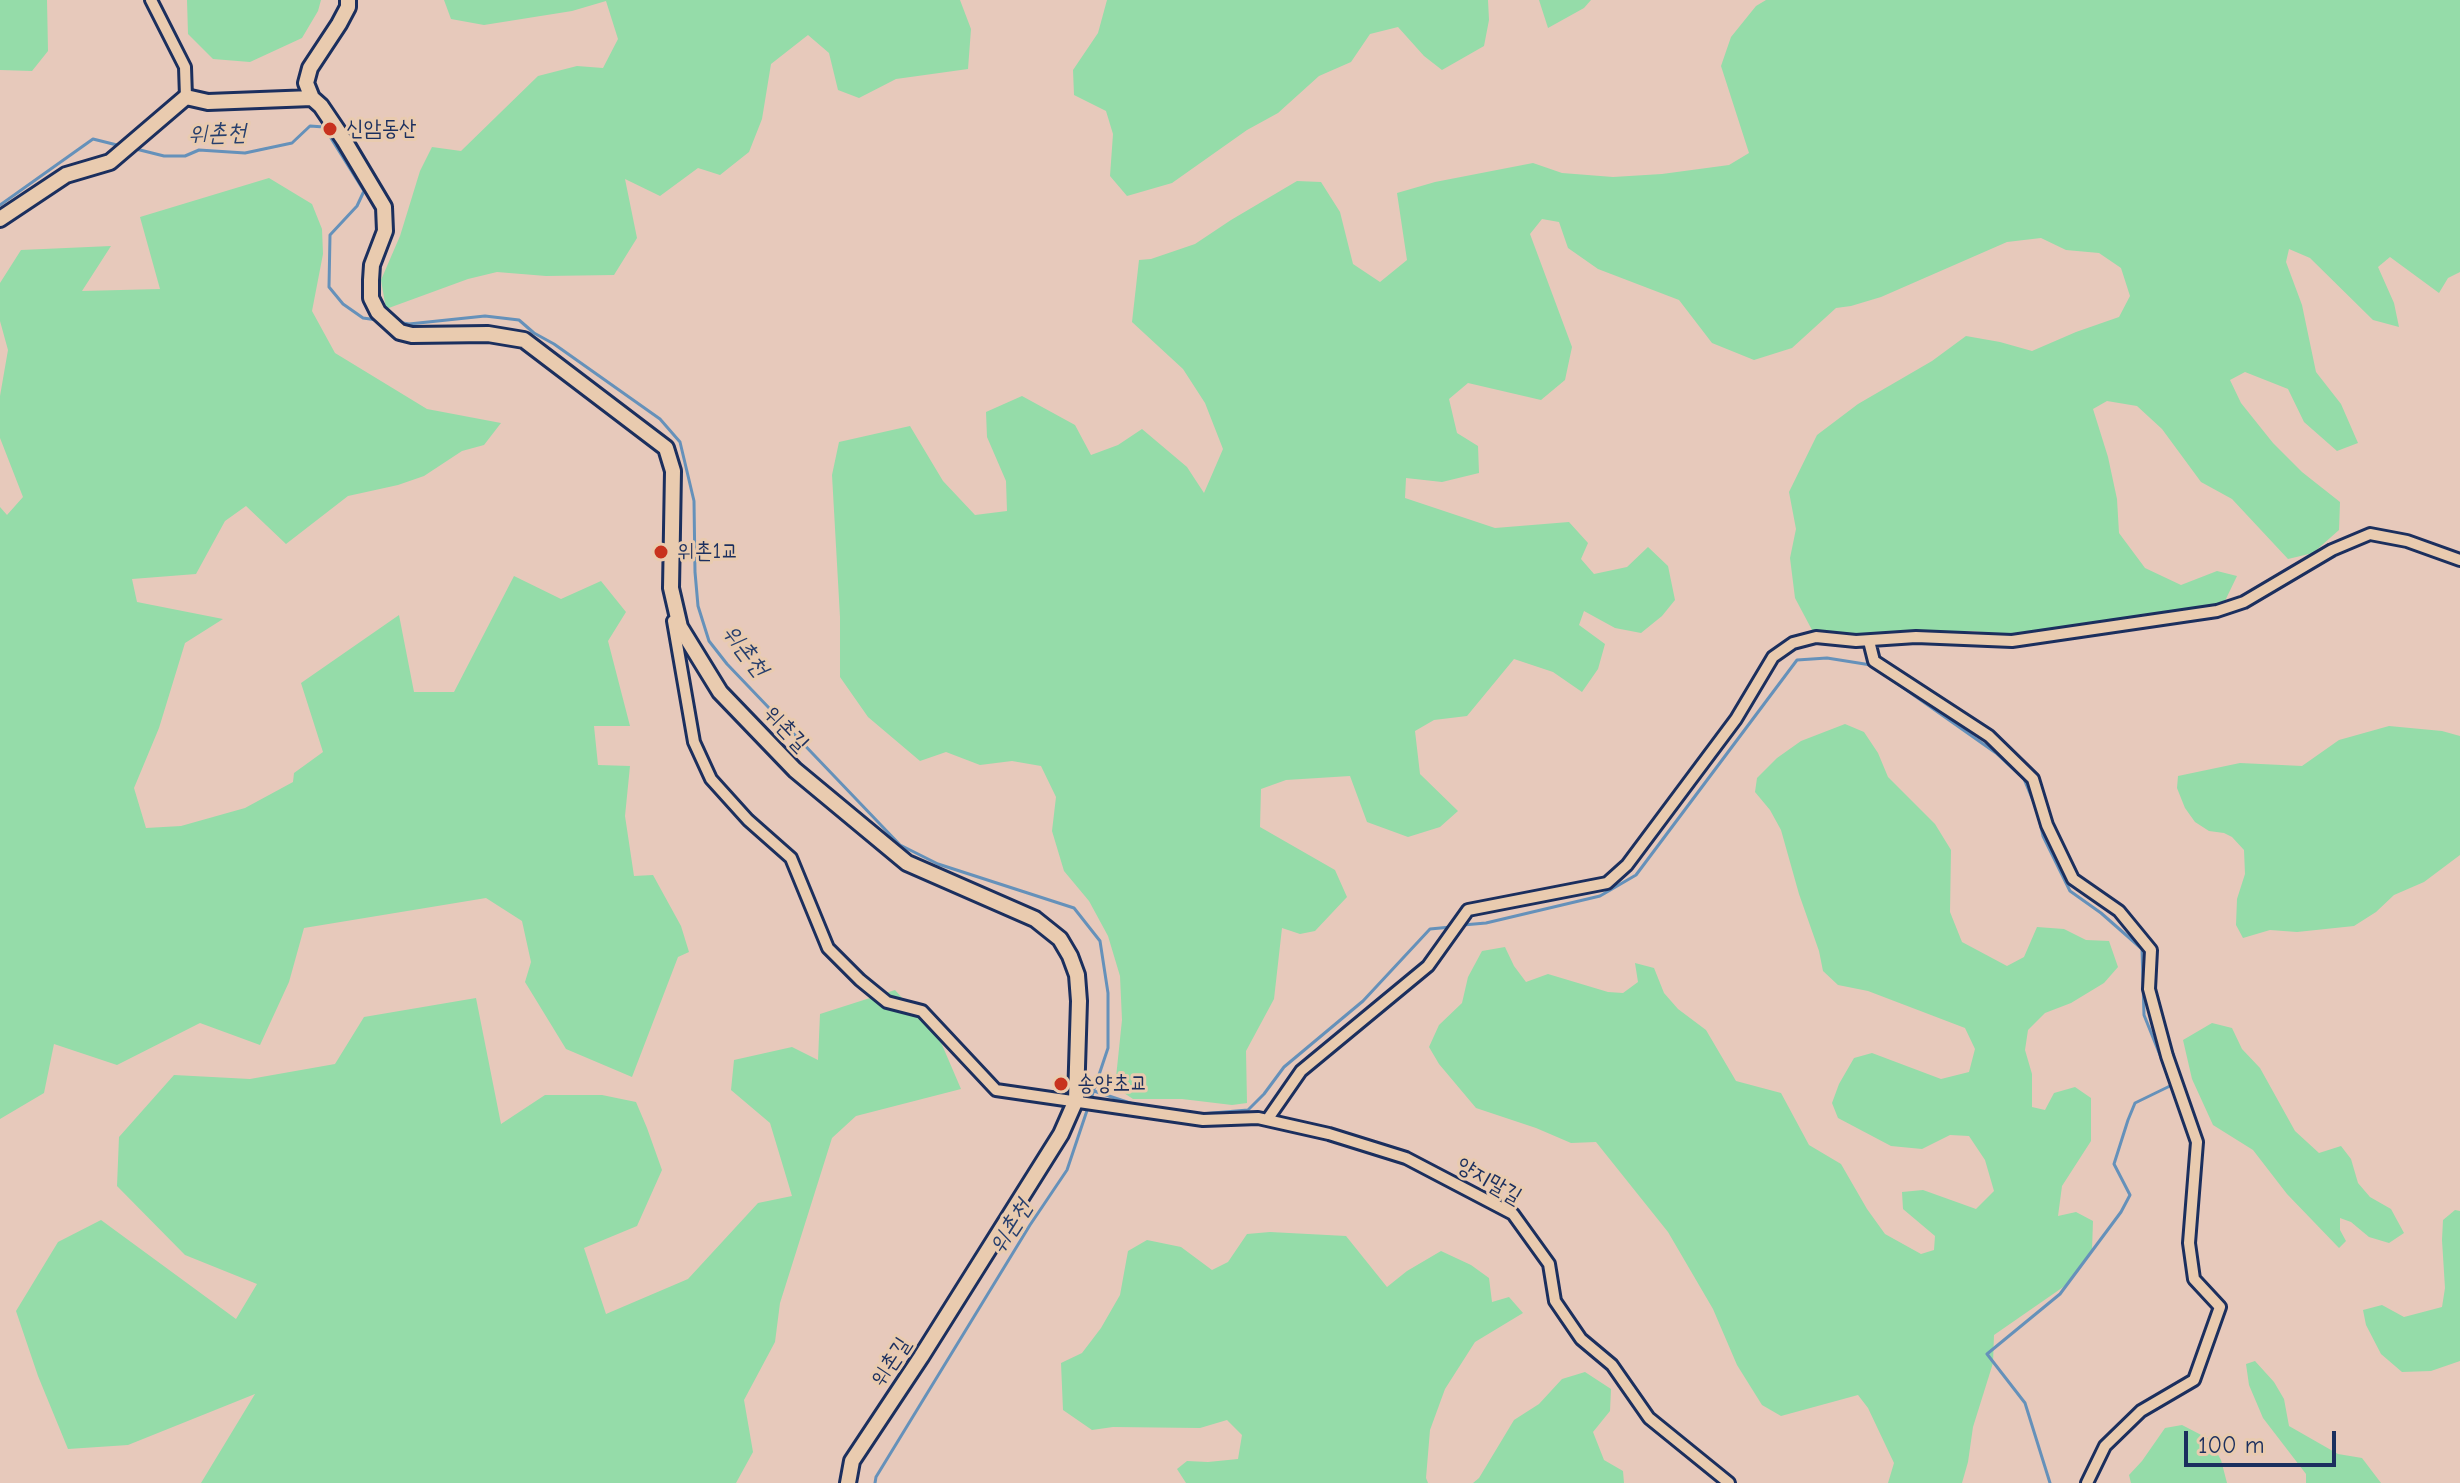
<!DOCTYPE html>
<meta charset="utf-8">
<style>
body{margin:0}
#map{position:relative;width:2460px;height:1483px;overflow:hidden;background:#e7c9bb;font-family:"Comic Neue",sans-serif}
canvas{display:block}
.scale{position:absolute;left:2184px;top:1431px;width:152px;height:36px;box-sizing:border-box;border:4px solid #1b2f5e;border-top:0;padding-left:10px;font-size:24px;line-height:28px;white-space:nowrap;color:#1b2f5e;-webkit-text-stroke:6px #e9cbaf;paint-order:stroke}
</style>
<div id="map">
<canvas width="2460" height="1483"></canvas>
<div class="scale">100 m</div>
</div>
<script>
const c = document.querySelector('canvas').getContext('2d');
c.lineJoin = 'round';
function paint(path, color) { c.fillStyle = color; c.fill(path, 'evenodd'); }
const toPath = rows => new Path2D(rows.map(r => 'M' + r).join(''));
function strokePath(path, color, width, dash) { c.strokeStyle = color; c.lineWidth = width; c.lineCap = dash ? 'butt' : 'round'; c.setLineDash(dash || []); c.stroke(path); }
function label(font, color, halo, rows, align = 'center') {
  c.font = font + ' "Comic Neue","Poor Story",sans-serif'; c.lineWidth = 6; c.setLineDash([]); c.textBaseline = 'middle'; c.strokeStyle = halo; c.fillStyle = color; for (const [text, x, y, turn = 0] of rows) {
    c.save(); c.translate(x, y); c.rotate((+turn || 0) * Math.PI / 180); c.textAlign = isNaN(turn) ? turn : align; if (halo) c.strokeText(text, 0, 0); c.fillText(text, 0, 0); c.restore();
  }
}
paint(toPath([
 [0,0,47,0,48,51,32,71,0,70],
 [187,0,321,0,318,11,302,38,250,62,213,59,188,34],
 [444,0,960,0,971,29,968,69,896,79,859,98,838,90,829,53,808,35,771,64,762,119,749,152,720,175,698,168,660,196,625,179,637,238,614,275,546,276,497,272,468,279,386,309,381,280,400,236,420,171,432,147,461,151,538,76,577,66,603,68,618,39,606,1,572,11,484,25,451,19],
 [1107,0,1488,0,1489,20,1484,46,1442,70,1424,56,1398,27,1370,34,1351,62,1319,76,1278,113,1247,130,1172,183,1127,196,1110,176,1113,134,1106,111,1074,95,1073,70,1098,33],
 [1539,0,1591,0,1584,8,1548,28],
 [1766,0,2460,0,2460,272,2448,278,2439,293,2390,257,2378,267,2394,303,2399,327,2373,320,2310,258,2289,249,2286,262,2302,305,2316,372,2341,404,2358,443,2337,451,2304,422,2288,389,2245,372,2230,380,2241,403,2273,443,2302,472,2340,502,2339,530,2313,553,2288,559,2232,499,2201,482,2162,429,2137,406,2107,401,2093,409,2108,457,2117,499,2119,533,2145,568,2181,585,2217,571,2237,576,2224,603,2193,616,2039,639,1973,631,1888,635,1851,640,1812,630,1795,598,1790,558,1796,529,1789,492,1817,435,1858,404,1932,361,1966,336,2000,342,2032,351,2076,332,2119,317,2130,296,2121,268,2099,253,2066,250,2041,238,2007,242,1881,297,1851,306,1836,308,1792,348,1754,360,1712,343,1679,300,1598,269,1568,248,1559,222,1542,219,1530,234,1572,347,1565,380,1541,400,1468,383,1449,399,1457,433,1478,446,1479,473,1442,482,1406,478,1405,498,1495,528,1569,522,1588,543,1581,559,1594,574,1627,567,1648,547,1668,566,1675,600,1662,616,1641,633,1615,628,1584,611,1579,625,1605,644,1598,669,1582,692,1553,672,1514,659,1467,716,1434,720,1415,731,1420,774,1458,811,1440,827,1408,837,1367,822,1350,776,1286,780,1261,789,1260,827,1335,870,1347,897,1315,931,1300,934,1282,928,1274,999,1246,1051,1247,1103,1232,1105,1182,1099,1133,1099,1115,1087,1122,1020,1120,976,1108,936,1089,901,1064,871,1052,831,1056,797,1041,766,1012,761,980,765,946,752,920,761,868,717,840,677,840,617,832,475,839,442,910,426,943,481,975,515,1007,511,1006,481,987,437,986,412,1022,396,1075,425,1091,455,1118,445,1142,429,1187,467,1204,493,1223,449,1205,403,1183,369,1132,322,1139,260,1151,259,1195,244,1231,220,1297,181,1321,182,1340,212,1353,264,1380,282,1407,260,1397,193,1435,182,1533,163,1562,173,1613,177,1662,174,1729,165,1749,153,1721,66,1731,37,1756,6],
 [269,178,312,204,322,229,323,254,312,311,335,353,427,409,501,423,484,445,462,451,424,476,398,485,348,496,286,544,246,506,225,521,196,574,132,579,137,602,223,619,185,643,159,728,134,788,146,828,181,826,245,808,293,782,294,773,323,752,301,683,399,615,414,692,454,692,514,576,561,599,601,581,626,612,608,641,630,726,594,726,598,765,630,766,625,816,634,876,653,875,681,926,689,952,678,957,632,1077,566,1049,525,982,531,962,522,921,486,898,304,928,289,982,260,1045,200,1023,117,1065,54,1044,44,1093,0,1119,0,507,7,515,23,497,0,438,0,396,8,350,0,321,0,283,21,250,111,246,82,291,160,289,140,217],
 [1845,724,1864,732,1878,753,1888,777,1935,824,1951,850,1950,912,1962,942,2007,966,2024,957,2037,927,2064,929,2086,940,2109,941,2118,967,2104,983,2071,1003,2045,1013,2028,1030,2025,1050,2032,1074,2032,1107,2045,1110,2054,1093,2075,1087,2091,1098,2091,1141,2062,1186,2058,1216,2076,1212,2093,1221,2092,1250,2069,1283,1994,1335,1993,1363,1973,1427,1968,1462,1962,1483,1888,1483,1894,1463,1868,1408,1858,1395,1781,1416,1762,1405,1737,1365,1713,1309,1668,1232,1596,1142,1571,1143,1536,1128,1476,1108,1439,1064,1429,1047,1439,1025,1462,1003,1468,977,1482,951,1505,947,1514,966,1526,982,1548,974,1608,992,1623,993,1638,982,1635,963,1654,968,1664,993,1678,1009,1706,1030,1736,1081,1781,1093,1809,1145,1841,1164,1867,1209,1885,1234,1921,1254,1934,1250,1935,1236,1903,1209,1902,1192,1923,1190,1976,1209,1994,1191,1985,1160,1969,1136,1950,1135,1922,1149,1891,1146,1838,1118,1832,1103,1839,1084,1854,1058,1872,1053,1941,1079,1969,1072,1975,1049,1965,1028,1868,991,1838,985,1823,971,1819,951,1799,894,1781,830,1770,810,1755,792,1757,778,1777,758,1801,741],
 [2389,726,2442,731,2460,736,2460,855,2424,882,2394,895,2376,912,2354,926,2297,932,2270,930,2243,938,2236,925,2237,899,2245,874,2244,850,2232,837,2224,833,2209,831,2195,822,2185,808,2177,788,2178,776,2240,763,2302,766,2339,740],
 [895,990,940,1040,961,1089,856,1116,832,1138,780,1303,775,1342,744,1400,753,1452,736,1483,201,1483,255,1394,128,1445,68,1449,38,1376,16,1311,58,1242,101,1220,236,1319,257,1284,185,1255,117,1186,119,1137,174,1075,250,1079,335,1064,364,1017,476,998,501,1124,545,1095,602,1095,636,1102,647,1128,662,1170,637,1226,584,1248,606,1314,688,1279,758,1203,792,1196,770,1123,731,1090,734,1060,792,1047,818,1060,820,1014],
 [2212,1023,2232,1028,2242,1049,2260,1068,2295,1131,2319,1153,2341,1146,2351,1159,2358,1183,2370,1197,2391,1209,2404,1233,2389,1243,2369,1237,2351,1222,2340,1218,2340,1230,2346,1241,2339,1248,2287,1194,2253,1150,2213,1125,2192,1079,2183,1040],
 [2455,1210,2460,1211,2460,1361,2431,1371,2402,1372,2381,1354,2366,1325,2363,1310,2382,1305,2404,1317,2442,1307,2445,1288,2442,1240,2443,1220],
 [1270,1232,1346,1236,1387,1287,1407,1271,1441,1251,1471,1265,1489,1278,1492,1302,1509,1297,1523,1313,1475,1342,1445,1389,1430,1430,1426,1478,1428,1483,1186,1483,1177,1469,1187,1461,1208,1462,1238,1459,1242,1435,1227,1420,1200,1428,1113,1427,1092,1430,1063,1410,1061,1363,1082,1353,1101,1328,1120,1295,1128,1251,1147,1240,1181,1247,1212,1270,1228,1262,1247,1234],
 [2255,1361,2274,1382,2284,1399,2289,1426,2338,1454,2362,1458,2381,1483,2306,1483,2306,1474,2263,1418,2249,1385,2246,1364],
 [1585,1372,1611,1389,1610,1411,1593,1432,1604,1460,1623,1471,1624,1483,1473,1483,1479,1478,1514,1420,1539,1404,1562,1379],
 [2182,1425,2209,1439,2221,1460,2227,1483,2131,1483,2129,1475,2142,1461,2165,1428]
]), '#95dca9');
strokePath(toPath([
 [132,148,164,156,185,156,199,150,245,153,292,143,310,126,324,127,364,191,357,206,330,235,329,287,343,304,363,318,377,320],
 [0,205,93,139,121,146],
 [397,322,409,324,485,316,519,320,534,333,554,344,660,419,680,442,694,501,695,572,698,606,709,641,727,664,900,845,938,864,1074,908,1100,941,1108,993,1108,1048,1067,1170,1030,1225,876,1477,875,1483],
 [1463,925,1486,923,1600,896,1636,875,1797,660,1827,658,1871,665,1996,753,2024,779,2037,810,2043,836,2070,891,2101,913,2142,949,2144,1015,2172,1085,2135,1103,2128,1120,2114,1164,2130,1195,2121,1212,2060,1294,1987,1354,2025,1403,2050,1483],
 [1094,1091,1139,1106],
 [1150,1107,1201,1114,1248,1110,1264,1094,1284,1067,1363,1001,1430,929,1451,927]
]), '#6591ba', 3);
const street = toPath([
 [151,0,185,67,186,97],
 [673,621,694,742,711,779,748,820,791,858,828,948,860,980,887,1002,922,1011,996,1090,1203,1120,1258,1118,1329,1134,1406,1158,1513,1214,1549,1264,1555,1301,1581,1339,1612,1365,1649,1418,1729,1483],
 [1869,641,1874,661,1989,736,2033,779,2047,825,2073,879,2119,911,2151,950,2149,989,2167,1056,2197,1142,2189,1243,2194,1279,2220,1307,2194,1380,2141,1411,2105,1446,2087,1483],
 [1267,1120,1301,1071,1428,966,1468,910,1607,883,1627,865,1736,719,1773,657,1793,643,1816,637,1856,641,1916,637,2012,641,2217,611,2244,602,2332,550,2370,534,2407,541,2460,560]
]);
const secondary = toPath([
 [348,0,348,7,339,24,310,68,306,83,312,98,321,106,344,140,384,207,385,231,372,265,371,280,371,298,378,312,400,332,412,335,488,334,524,340,666,448,673,471,671,588,680,627,720,692,795,770,907,863,1035,919,1060,939,1070,956,1077,975,1079,1001,1076,1100,1061,1134,921,1357,852,1461,848,1483],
 [0,219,66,175,110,162,186,97,208,102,312,98]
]);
strokePath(street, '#1b2f5e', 16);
strokePath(secondary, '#1b2f5e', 20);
strokePath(street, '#e9cbaf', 10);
strokePath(secondary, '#e9cbaf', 14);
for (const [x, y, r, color] of [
 [330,129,8,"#c8321e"],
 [661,552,8,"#c8321e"],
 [1061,1084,8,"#c8321e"]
]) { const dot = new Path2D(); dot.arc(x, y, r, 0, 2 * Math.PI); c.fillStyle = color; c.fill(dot); strokePath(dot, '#e9cbaf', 3); }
label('22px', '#1b2f5e', '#e9cbaf', [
 ["신암동산",346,129],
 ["위촌1교",677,552],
 ["송양초교",1077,1084]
], 'left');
label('22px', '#1b2f5e', '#e9cbaf', [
 ["위촌길",786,729,46],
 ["양지말길",1489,1181,30],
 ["위촌길",891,1362,-57]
]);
label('italic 24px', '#273f6d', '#e9cbaf', [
 ["위촌천",217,134,-2],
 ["위촌천",745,651,52],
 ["위촌천",1011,1227,-58]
]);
</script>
